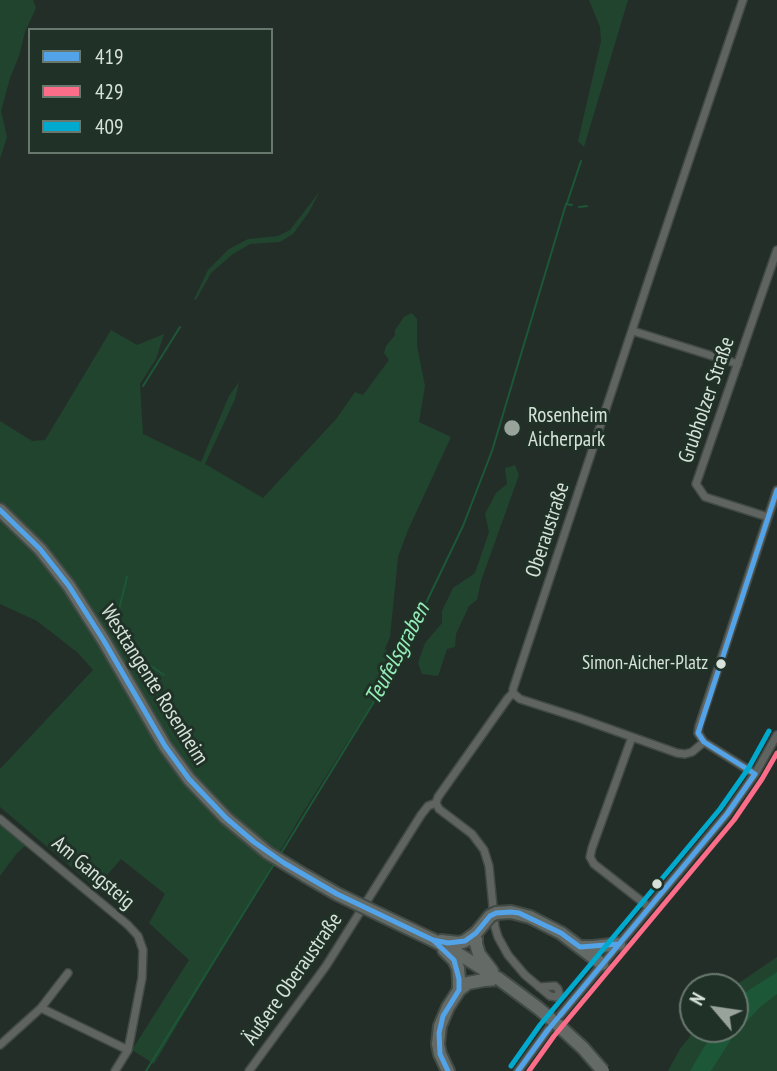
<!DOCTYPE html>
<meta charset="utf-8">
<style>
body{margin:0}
#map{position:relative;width:777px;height:1071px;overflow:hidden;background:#242e28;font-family:"PT Sans Narrow",sans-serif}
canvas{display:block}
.legend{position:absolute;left:28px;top:28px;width:245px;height:126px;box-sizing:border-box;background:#203227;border:2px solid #69786f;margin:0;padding:9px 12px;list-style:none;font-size:21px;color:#d7e2da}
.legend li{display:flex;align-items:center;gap:14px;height:35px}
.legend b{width:35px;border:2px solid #69786f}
.north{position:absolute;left:679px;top:973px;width:70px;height:70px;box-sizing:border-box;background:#203227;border:2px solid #69786f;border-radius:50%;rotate:299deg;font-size:19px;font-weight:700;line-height:28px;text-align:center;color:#d7e2da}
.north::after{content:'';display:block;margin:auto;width:24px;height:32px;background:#98a39c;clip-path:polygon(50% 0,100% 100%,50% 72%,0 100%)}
</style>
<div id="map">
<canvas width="777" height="1071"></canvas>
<ul class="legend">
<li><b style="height:9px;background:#53a3e8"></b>419</li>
<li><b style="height:9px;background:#fb6d88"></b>429</li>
<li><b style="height:9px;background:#00a9ce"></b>409</li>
</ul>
<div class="north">N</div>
</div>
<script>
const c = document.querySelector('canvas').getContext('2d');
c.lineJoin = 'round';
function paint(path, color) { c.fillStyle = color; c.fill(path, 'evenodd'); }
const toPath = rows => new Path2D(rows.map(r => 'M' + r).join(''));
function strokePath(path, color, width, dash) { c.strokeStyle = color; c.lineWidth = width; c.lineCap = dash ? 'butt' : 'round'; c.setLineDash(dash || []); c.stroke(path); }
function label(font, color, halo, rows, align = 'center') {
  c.font = font + ' "PT Sans Narrow",sans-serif'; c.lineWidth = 6; c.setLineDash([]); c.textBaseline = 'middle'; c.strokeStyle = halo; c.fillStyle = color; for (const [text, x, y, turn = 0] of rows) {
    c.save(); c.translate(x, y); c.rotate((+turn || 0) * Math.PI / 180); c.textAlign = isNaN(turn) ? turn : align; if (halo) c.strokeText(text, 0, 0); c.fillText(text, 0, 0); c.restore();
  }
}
paint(toPath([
 [0,0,33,0,36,8,25,32,19,56,10,78,1,111,7,137,0,159],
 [589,0,628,0,584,147,578,141,601,41,600,27],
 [320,191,309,212,293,234,280,242,250,244,233,254,211,273,196,300,194,299,208,270,229,249,248,239,278,236,290,230],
 [412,313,417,319,417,346,425,386,419,422,451,437,408,530,398,557,390,637,385,649,394,658,371,705,302,814,154,1064,132,1050,189,960,149,923,165,894,121,859,96,888,0,807,0,769,93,670,78,653,37,621,0,604,0,421,32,441,45,440,111,330,137,345,164,334,156,359,140,384,143,434,201,462,229,396,239,382,235,399,205,464,263,498,337,418,355,392,363,395,389,360,384,353,386,346,395,335,395,330,404,317],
 [515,465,519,475,481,581,477,600,469,606,456,634,455,647,447,649,438,676,422,674,418,663,425,643,442,623,442,611,453,588,475,573,489,532,485,514,496,493,507,484,505,468],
 [0,824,26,845,17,853,0,876],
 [777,957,777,1071,668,1071,680,1049,696,1029,735,1029,735,987,733,987]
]), '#21442f');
paint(toPath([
 [777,972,777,994,759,1008,732,1038,711,1071,690,1071,715,1029,735,1029,735,1004,746,992]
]), '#1c5737');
strokePath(toPath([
 [567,203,581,161],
 [579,207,587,206],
 [143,386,180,327],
 [119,640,113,633,127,577],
 [144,661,164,675],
 [281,853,372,705,426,603,463,526,492,451,566,204,572,205],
 [146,1071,274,864]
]), '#1c5737', 2);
const street = toPath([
 [633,331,738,364],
 [768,517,705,497,696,484,777,250],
 [513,693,520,699,579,718,677,753,685,754,692,752,704,742],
 [632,737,592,848,590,857,594,864,649,907],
 [755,774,704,742,698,733,699,726,777,490],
 [0,819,128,925,138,936,143,950,142,978,128,1050,115,1071],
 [539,987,555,986,558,989,559,993,556,997,550,996,525,975,508,955,498,937,495,927,489,866,484,850,472,834,439,809,436,803,438,797,508,698,513,693,513,689,655,261,743,0],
 [41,1008,68,973],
 [0,1045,41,1008,128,1050],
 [249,1071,326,966,421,815,428,806,436,803],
 [518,1071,547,1031,727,814,755,774,777,735]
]);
const highway = toPath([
 [0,510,40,549,69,586,104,641,165,746,189,779,226,818],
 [476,933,476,944,479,954,492,971],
 [561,933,602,964],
 [433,940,462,956,499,979],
 [441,941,459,943,465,941,476,933],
 [580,947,593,947,619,944],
 [444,950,454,960,458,968,459,979,459,990],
 [448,1071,440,1054,438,1044,440,1026,448,1007,459,990,468,983,484,980,499,979]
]);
strokePath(street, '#414a44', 10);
strokePath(highway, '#414a44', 16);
strokePath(street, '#606461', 7);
strokePath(highway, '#646a66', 12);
const highwayBridge = toPath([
 [226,818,268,853,304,875,337,894,433,940],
 [476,933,490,916,496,913,511,912,530,917,561,933],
 [499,979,538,1008,559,1026,583,1048,603,1071]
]);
strokePath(highwayBridge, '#414a44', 16, []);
strokePath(highwayBridge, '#646a66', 12);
strokePath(toPath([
 [0,510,40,549,69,586,104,641,165,746,189,779,226,818,254,842,284,863,337,894,433,940,454,960,459,979,459,990,443,1016,439,1033,440,1054,448,1071],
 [433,940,448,943,465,941,476,933,490,916,496,913,511,912,519,913,561,933,580,947,619,944],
 [518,1071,547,1031,727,814,755,774,704,742,698,733,777,490]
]), '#53a3e8', 5);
strokePath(toPath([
 [529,1071,554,1036,734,820,762,779,777,753]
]), '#fb6d88', 5);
strokePath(toPath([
 [511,1066,540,1025,720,809,748,769,769,731]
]), '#00a9ce', 5);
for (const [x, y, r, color] of [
 [512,428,9,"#98a39c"],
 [721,664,6,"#d7e2da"],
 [657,884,6,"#d7e2da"]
]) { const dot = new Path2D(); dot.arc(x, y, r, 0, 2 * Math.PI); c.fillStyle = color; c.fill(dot); strokePath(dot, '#203227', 2.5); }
label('19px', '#d7e2da', '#203227', [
 ["Simon-Aicher-Platz",708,664]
], 'right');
label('21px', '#d7e2da', '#203227', [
 ["Grubholzer Straße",707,400,-71],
 ["Oberaustraße",548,530,-72],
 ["Westtangente Rosenheim",154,685,58],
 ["Am Gangsteig",93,873,40],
 ["Äußere Oberaustraße",293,979,-55]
]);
label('21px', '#d7e2da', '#203227', [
 ["Rosenheim",528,416],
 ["Aicherpark",528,440]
], 'left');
label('italic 23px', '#94eeb7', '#203227', [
 ["Teufelsgraben",398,654,-62]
]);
</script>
